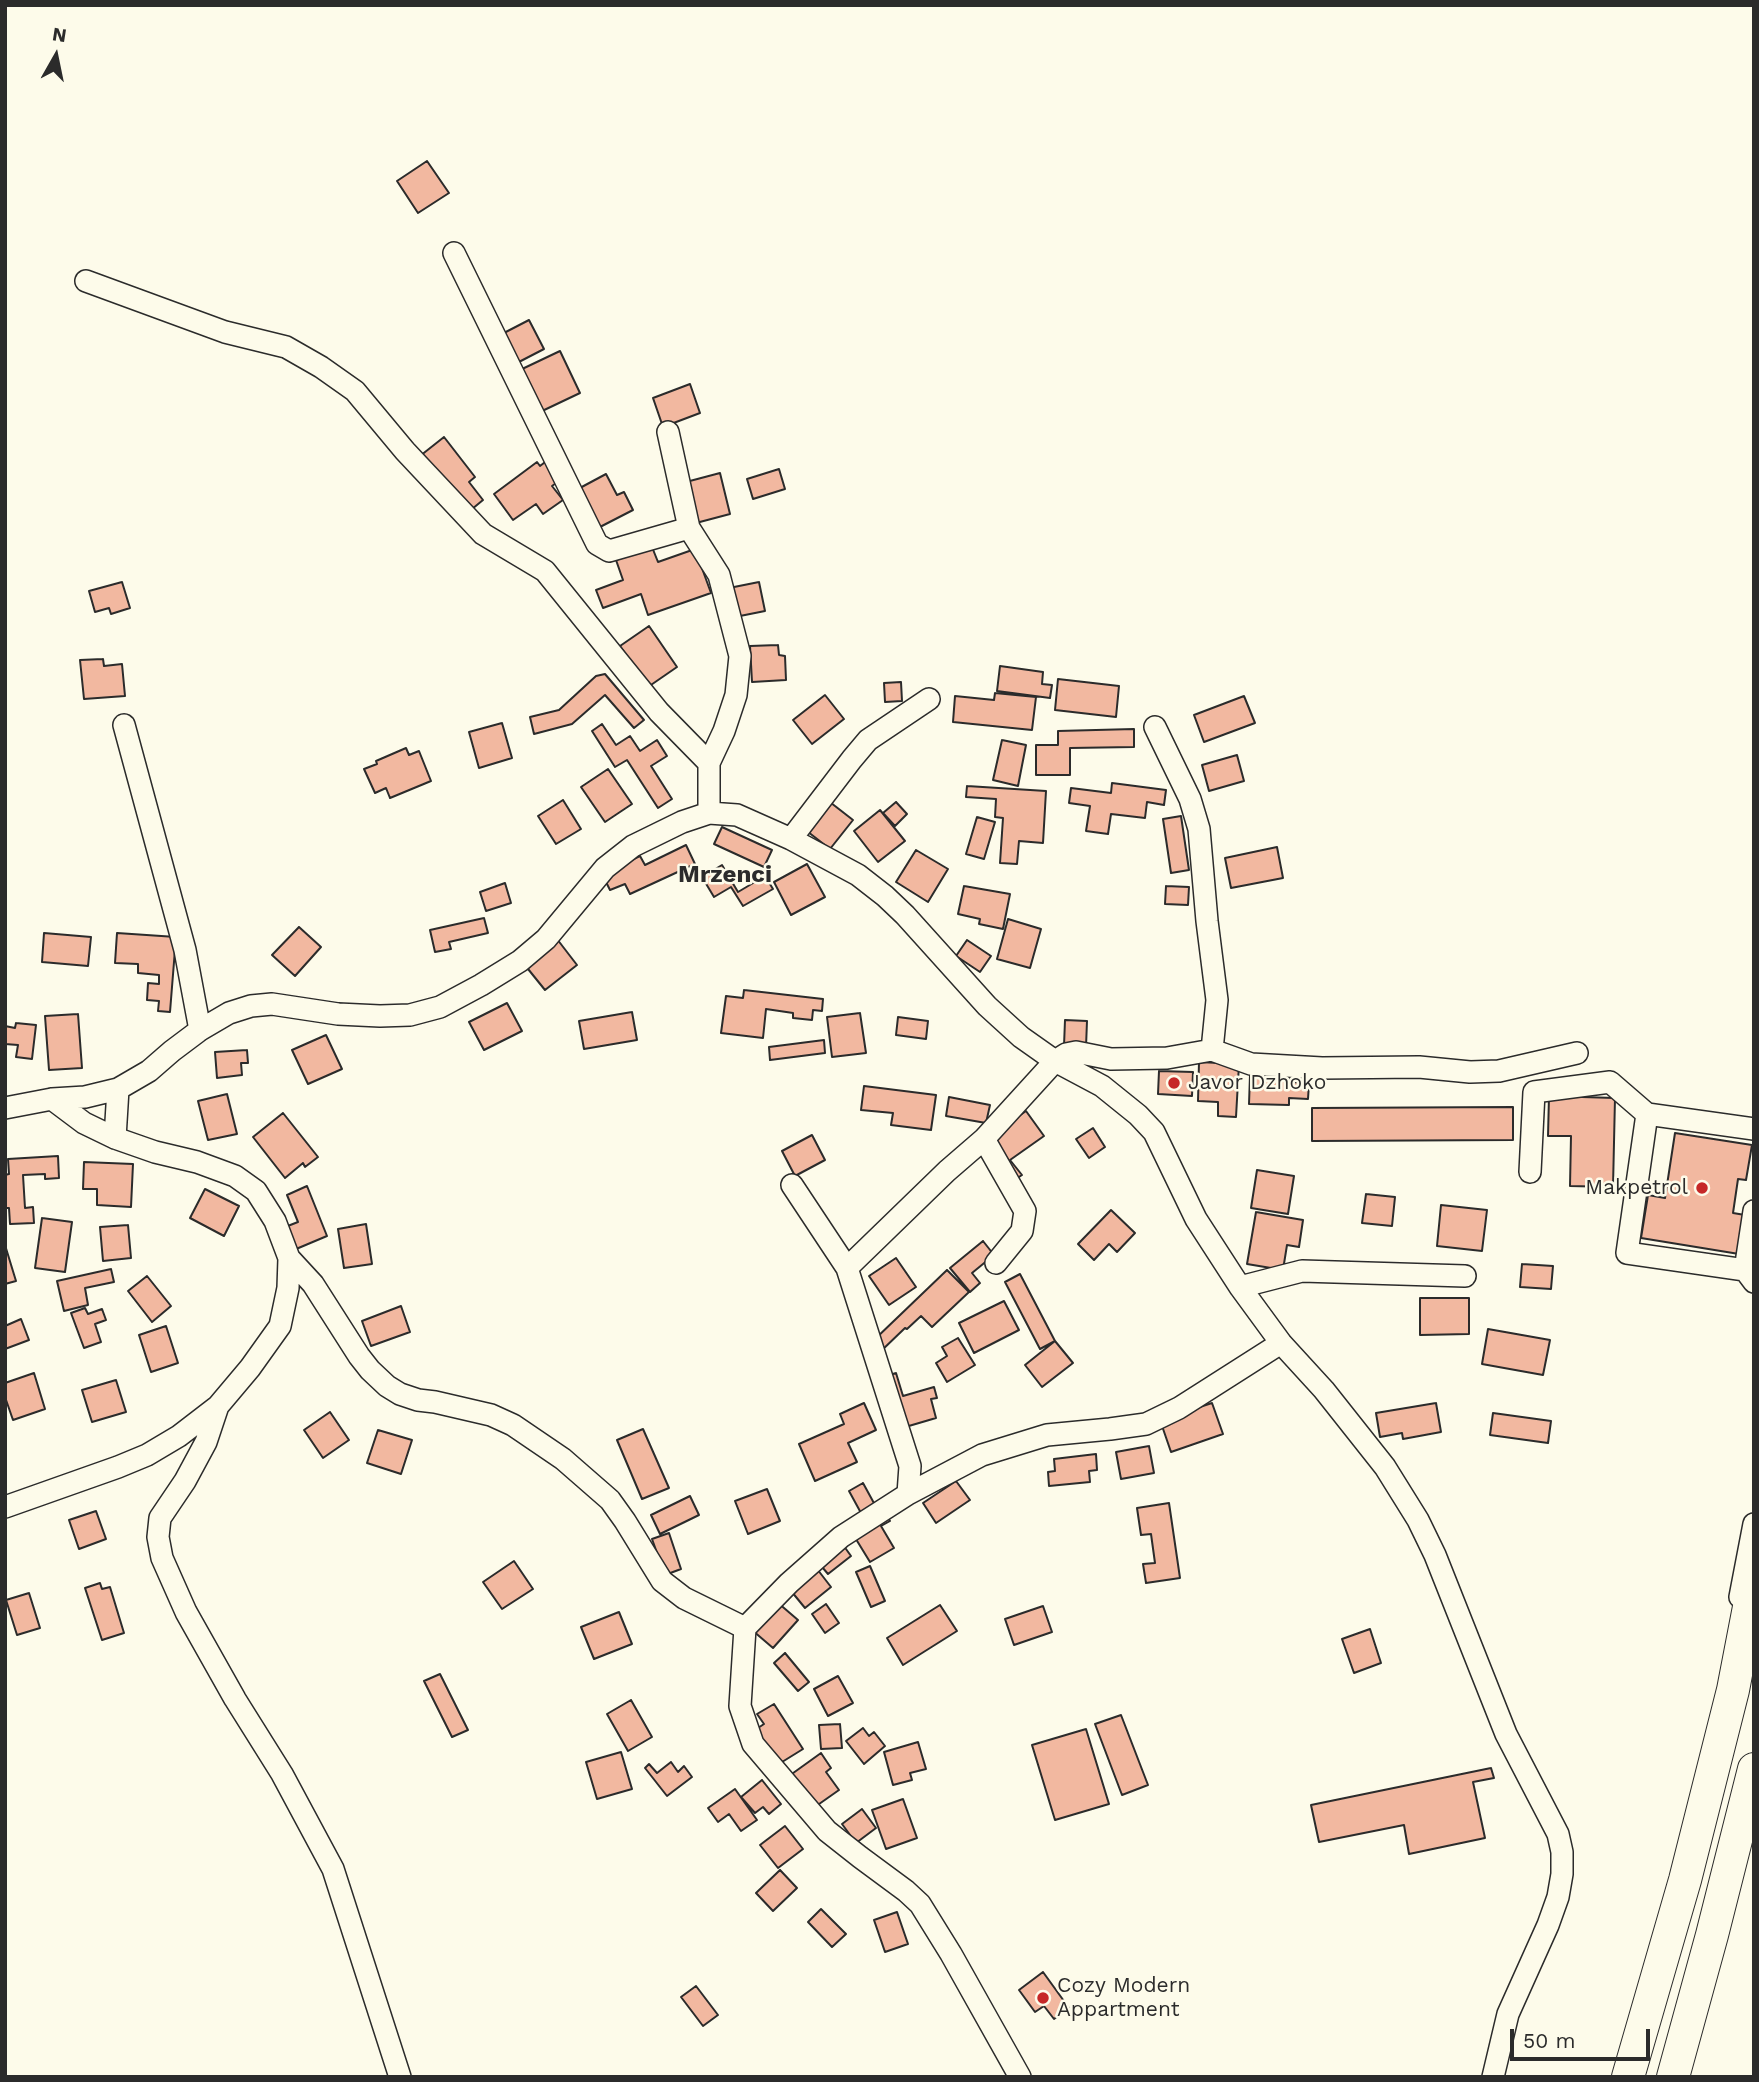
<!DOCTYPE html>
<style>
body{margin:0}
#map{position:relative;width:1759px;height:2082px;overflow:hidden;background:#fdfbea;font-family:"Work Sans",sans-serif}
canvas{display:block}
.frame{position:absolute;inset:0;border:7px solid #2b2b2b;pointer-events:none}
.north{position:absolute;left:21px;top:21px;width:70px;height:70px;-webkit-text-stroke:5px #fdfbea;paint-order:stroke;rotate:9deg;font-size:19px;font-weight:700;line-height:28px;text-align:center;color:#2b2b2b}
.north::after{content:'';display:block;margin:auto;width:24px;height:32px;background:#2b2b2b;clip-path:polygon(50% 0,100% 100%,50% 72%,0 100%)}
.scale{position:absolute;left:1510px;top:2029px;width:140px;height:32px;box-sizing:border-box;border:4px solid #2b2b2b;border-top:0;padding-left:9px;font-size:21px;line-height:24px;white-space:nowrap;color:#2b2b2b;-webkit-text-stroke:5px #fdfbea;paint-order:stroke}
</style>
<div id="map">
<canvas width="1759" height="2082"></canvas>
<div class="frame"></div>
<div class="north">N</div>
<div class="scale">50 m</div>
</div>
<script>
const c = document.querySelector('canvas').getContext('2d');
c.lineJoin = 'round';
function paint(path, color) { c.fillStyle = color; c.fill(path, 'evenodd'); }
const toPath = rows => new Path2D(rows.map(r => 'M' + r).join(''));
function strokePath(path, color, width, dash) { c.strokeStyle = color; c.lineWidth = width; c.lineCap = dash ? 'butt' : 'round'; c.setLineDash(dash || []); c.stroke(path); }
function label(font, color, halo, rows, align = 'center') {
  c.font = font + ' "Work Sans",sans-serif'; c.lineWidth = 5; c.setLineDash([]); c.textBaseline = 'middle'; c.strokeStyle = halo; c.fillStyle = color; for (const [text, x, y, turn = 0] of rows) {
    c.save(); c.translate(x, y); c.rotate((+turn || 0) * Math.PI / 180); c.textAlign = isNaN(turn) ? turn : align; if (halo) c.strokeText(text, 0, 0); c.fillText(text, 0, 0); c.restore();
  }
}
const building = toPath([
 [427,161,449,193,418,213,397,181,427,161],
 [529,320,544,349,515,364,500,335,529,320],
 [560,351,580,393,540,412,520,370,560,351],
 [690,384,700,413,663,427,653,398,690,384],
 [444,437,475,477,469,482,483,500,466,514,420,456,444,437],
 [549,459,563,478,552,486,563,500,543,514,536,504,513,520,494,494,537,462,540,466,549,459],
 [779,469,785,489,753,499,747,479,779,469],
 [720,473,730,514,696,523,686,482,720,473],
 [606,474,617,495,624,492,633,510,598,528,578,489,606,474],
 [652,547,658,562,695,549,711,593,648,615,641,594,603,608,596,590,623,580,616,560,652,547],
 [122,582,130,608,111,614,109,608,95,612,89,591,122,582],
 [759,582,765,611,735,617,729,588,759,582],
 [649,626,677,667,648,687,620,646,649,626],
 [778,645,779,655,785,656,786,680,752,682,750,646,778,645],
 [103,659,104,666,122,664,125,696,84,699,80,660,103,659],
 [1000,666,1043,672,1042,684,1052,685,1050,698,997,691,1000,666],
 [605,674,644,720,634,728,605,695,572,724,534,734,530,717,559,710,596,676,605,674],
 [1058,679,1119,686,1116,717,1055,710,1058,679],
 [901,682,902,701,885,702,884,683,901,682],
 [995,693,1036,697,1032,730,953,722,955,696,994,700,995,693],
 [825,695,844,719,812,744,793,720,825,695],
 [1244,696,1255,723,1204,742,1194,715,1244,696],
 [502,723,512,758,479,768,469,732,502,723],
 [602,724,616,745,630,736,640,751,657,740,667,756,651,766,672,799,658,808,627,760,615,767,592,731,602,724],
 [1134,729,1134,747,1070,748,1070,775,1036,775,1036,745,1058,745,1058,731,1134,729],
 [1002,740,1026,745,1018,786,993,780,1002,740],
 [406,748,409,755,419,751,431,781,390,798,386,788,375,793,364,769,377,764,376,761,406,748],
 [1237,755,1244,781,1209,791,1202,765,1237,755],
 [608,769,632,804,605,822,581,787,608,769],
 [1112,783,1166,790,1164,805,1147,802,1145,818,1111,814,1108,834,1086,831,1090,806,1069,803,1071,788,1111,793,1112,783],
 [967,786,1046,791,1043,843,1019,841,1017,864,1000,863,1003,818,995,817,996,799,966,797,967,786],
 [826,799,853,820,830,849,803,828,826,799],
 [563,800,581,829,556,844,538,816,563,800],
 [896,802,907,814,895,826,883,813,896,802],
 [880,810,905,841,878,862,854,831,880,810],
 [1181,816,1189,870,1171,873,1163,819,1181,816],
 [977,817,995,822,984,859,966,854,977,817],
 [722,827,772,850,764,867,714,844,722,827],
 [686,845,695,864,630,894,625,884,610,890,602,874,640,856,645,865,686,845],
 [1277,847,1283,878,1231,888,1225,858,1277,847],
 [916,850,948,869,928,902,896,882,916,850],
 [807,864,825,897,791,915,774,882,807,864],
 [722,865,738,892,765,876,773,889,743,906,731,887,714,897,702,877,722,865],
 [505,883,511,903,486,911,480,892,505,883],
 [964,886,1010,894,1003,929,979,924,980,919,958,914,964,886],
 [1166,886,1189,887,1188,905,1165,904,1166,886],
 [484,918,488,933,449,942,451,949,435,952,430,930,484,918],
 [1008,919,1041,929,1030,968,997,959,1008,919],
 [299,927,321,947,295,976,272,955,299,927],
 [44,933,91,937,88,966,42,962,44,933],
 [117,933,176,937,170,1012,158,1011,159,1001,147,1000,148,983,159,984,159,975,138,973,138,964,115,963,117,933],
 [557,939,577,965,545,990,524,964,557,939],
 [967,940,991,956,980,972,956,956,967,940],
 [744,990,823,999,822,1011,813,1010,812,1020,793,1018,793,1013,766,1009,763,1038,721,1033,726,996,743,998,744,990],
 [507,1003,522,1031,484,1050,469,1022,507,1003],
 [632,1012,637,1040,584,1049,579,1021,632,1012],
 [860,1013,866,1053,832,1057,827,1017,860,1013],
 [78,1014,82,1068,49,1070,45,1016,78,1014],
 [898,1017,928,1021,926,1039,896,1035,898,1017],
 [1065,1020,1087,1021,1086,1047,1064,1046,1065,1020],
 [16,1023,36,1025,32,1059,16,1057,18,1045,5,1044,5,1026,15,1028,16,1023],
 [326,1035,342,1069,308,1084,292,1050,326,1035],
 [824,1040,825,1053,770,1060,769,1047,824,1040],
 [247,1050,248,1063,241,1063,242,1075,217,1078,215,1052,247,1050],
 [1199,1062,1239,1064,1236,1117,1218,1116,1218,1102,1198,1101,1199,1062],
 [1159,1071,1193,1072,1192,1096,1158,1094,1159,1071],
 [1250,1075,1290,1076,1290,1082,1309,1083,1308,1099,1289,1098,1289,1105,1249,1104,1250,1075],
 [864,1086,936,1095,931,1130,891,1125,893,1113,861,1110,864,1086],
 [227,1094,237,1134,208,1140,198,1101,227,1094],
 [1549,1096,1615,1098,1613,1187,1570,1186,1571,1136,1548,1136,1549,1096],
 [949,1097,990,1105,986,1123,946,1116,949,1097],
 [1513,1107,1513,1140,1312,1141,1312,1108,1513,1107],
 [1026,1111,1044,1136,1010,1160,1022,1175,1016,1179,988,1138,1026,1111],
 [283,1113,318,1157,305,1167,303,1163,285,1178,253,1137,283,1113],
 [1093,1128,1105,1147,1089,1158,1076,1139,1093,1128],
 [1675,1133,1752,1145,1746,1180,1738,1179,1733,1213,1745,1215,1739,1254,1641,1238,1648,1195,1665,1198,1675,1133],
 [812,1135,825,1160,795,1176,782,1151,812,1135],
 [58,1156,59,1178,45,1179,45,1174,23,1175,25,1208,33,1207,34,1223,10,1224,9,1208,5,1208,5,1175,9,1174,8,1159,58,1156],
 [84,1162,133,1164,131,1207,97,1205,97,1189,83,1189,84,1162],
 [1257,1170,1294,1176,1288,1214,1251,1208,1257,1170],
 [307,1186,327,1236,289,1252,280,1229,298,1222,287,1195,307,1186],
 [205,1189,239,1206,224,1236,190,1218,205,1189],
 [1366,1194,1395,1197,1392,1226,1362,1223,1366,1194],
 [1441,1205,1487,1210,1482,1251,1437,1246,1441,1205],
 [1111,1210,1135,1233,1117,1252,1109,1244,1094,1260,1078,1244,1111,1210],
 [1256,1212,1303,1220,1299,1247,1287,1245,1283,1270,1247,1264,1256,1212],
 [42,1218,72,1222,65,1272,35,1268,42,1218],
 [366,1224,372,1264,344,1268,338,1229,366,1224],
 [128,1225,131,1258,103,1261,100,1227,128,1225],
 [983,1241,994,1255,972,1273,980,1283,970,1292,950,1268,983,1241],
 [5,1245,16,1281,5,1284,5,1245],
 [896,1258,916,1287,889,1305,869,1276,896,1258],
 [1522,1264,1553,1266,1551,1289,1520,1287,1522,1264],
 [111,1269,114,1282,85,1288,88,1305,64,1311,57,1281,111,1269],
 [947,1270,969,1292,932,1327,921,1316,907,1329,905,1328,879,1353,874,1340,947,1270],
 [1020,1274,1055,1341,1040,1349,1005,1282,1020,1274],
 [147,1276,171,1306,152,1322,128,1291,147,1276],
 [1420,1298,1469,1298,1469,1334,1420,1335,1420,1298],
 [1004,1301,1019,1330,974,1353,959,1323,1004,1301],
 [401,1306,410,1332,371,1346,362,1321,401,1306],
 [85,1308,88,1314,102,1309,106,1320,95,1324,101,1342,84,1348,71,1313,85,1308],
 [21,1319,29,1340,5,1349,5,1326,21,1319],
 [166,1326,178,1363,151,1372,139,1335,166,1326],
 [1488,1329,1550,1340,1543,1375,1482,1364,1488,1329],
 [958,1338,975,1365,947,1382,936,1363,947,1356,942,1347,958,1338],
 [1055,1341,1073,1363,1042,1387,1025,1365,1055,1341],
 [34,1373,45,1409,13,1420,5,1397,5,1383,34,1373],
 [896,1373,903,1396,934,1387,937,1398,931,1399,936,1418,902,1428,886,1376,896,1373],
 [116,1380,126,1412,92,1422,82,1390,116,1380],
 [864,1403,876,1430,848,1443,857,1462,815,1481,799,1444,844,1424,840,1414,864,1403],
 [1212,1403,1223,1434,1171,1452,1160,1420,1212,1403],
 [1436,1403,1441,1432,1403,1439,1402,1433,1380,1437,1376,1413,1436,1403],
 [330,1412,349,1440,323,1458,304,1430,330,1412],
 [1493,1413,1551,1421,1548,1443,1490,1435,1493,1413],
 [643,1429,669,1488,642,1499,617,1440,643,1429],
 [378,1430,412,1440,401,1474,367,1463,378,1430],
 [1149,1446,1154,1473,1121,1479,1116,1452,1149,1446],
 [1096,1454,1097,1470,1089,1471,1090,1482,1049,1486,1048,1472,1055,1471,1054,1459,1096,1454],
 [956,1481,970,1500,936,1523,923,1503,956,1481],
 [863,1483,875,1505,861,1513,849,1491,863,1483],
 [767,1489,780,1521,748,1534,735,1501,767,1489],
 [690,1496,699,1515,660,1534,651,1515,690,1496],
 [1169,1503,1180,1578,1146,1583,1143,1564,1155,1563,1151,1534,1141,1535,1137,1508,1169,1503],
 [96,1511,106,1539,79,1549,69,1520,96,1511],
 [884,1511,890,1521,881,1526,894,1548,870,1562,851,1531,884,1511],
 [669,1533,681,1569,665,1575,652,1539,669,1533],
 [841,1542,851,1556,828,1574,817,1561,841,1542],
 [514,1561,533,1589,502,1609,483,1582,514,1561],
 [814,1565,831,1587,805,1608,787,1586,814,1565],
 [870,1566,885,1601,871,1607,856,1572,870,1566],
 [100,1583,102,1589,110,1587,124,1633,102,1640,85,1588,100,1583],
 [29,1593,40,1628,17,1635,6,1600,29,1593],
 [777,1602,798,1620,773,1648,752,1630,777,1602],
 [826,1604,839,1623,825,1633,812,1614,826,1604],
 [940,1605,957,1631,903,1665,887,1638,940,1605],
 [1043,1606,1052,1632,1014,1645,1005,1619,1043,1606],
 [619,1612,632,1644,594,1659,581,1627,619,1612],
 [1370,1629,1381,1663,1354,1673,1342,1639,1370,1629],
 [785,1653,809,1682,798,1691,774,1663,785,1653],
 [440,1674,468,1730,452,1737,424,1681,440,1674],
 [838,1676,853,1703,828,1716,814,1689,838,1676],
 [631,1700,652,1737,628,1751,607,1714,631,1700],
 [774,1704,803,1749,774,1767,752,1732,764,1724,757,1714,774,1704],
 [1121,1715,1148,1785,1122,1795,1095,1724,1121,1715],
 [840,1724,842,1748,821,1749,819,1725,840,1724],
 [863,1728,869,1736,874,1732,885,1746,864,1764,846,1741,863,1728],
 [1086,1729,1109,1804,1055,1820,1032,1745,1086,1729],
 [918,1742,926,1769,910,1773,912,1780,893,1785,884,1752,918,1742],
 [621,1752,632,1789,597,1799,586,1762,621,1752],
 [821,1753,831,1768,826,1772,839,1790,812,1809,789,1776,821,1753],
 [671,1762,678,1772,684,1766,692,1777,667,1796,645,1768,649,1764,657,1773,671,1762],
 [1491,1768,1494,1778,1473,1782,1485,1838,1409,1854,1404,1825,1319,1842,1311,1805,1491,1768],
 [762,1780,781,1804,769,1814,763,1807,755,1813,741,1797,762,1780],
 [735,1789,757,1820,741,1831,729,1814,718,1822,708,1808,735,1789],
 [903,1799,917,1838,886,1849,872,1810,903,1799],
 [862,1809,876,1828,856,1843,842,1824,862,1809],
 [785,1826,803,1849,778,1868,760,1845,785,1826],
 [780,1870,797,1888,773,1911,756,1893,780,1870],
 [821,1909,846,1934,832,1947,808,1922,821,1909],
 [897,1912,908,1944,885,1952,874,1920,897,1912],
 [1043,1972,1069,2008,1054,2019,1044,2006,1035,2012,1019,1990,1043,1972],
 [696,1986,718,2015,703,2026,681,1997,696,1986]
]);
paint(building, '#f2b8a0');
strokePath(building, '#2b2b2b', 2);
const minor = toPath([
 [454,253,597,544,609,551,689,528],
 [86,281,225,332,286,347,321,367,355,391,405,451,483,534,545,571,659,712,709,763],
 [668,432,689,528,719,575,740,656,736,695,724,731,709,763,709,813],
 [124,725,185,950,200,1030],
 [791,839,852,759,868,740,929,699],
 [1212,1050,1251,1064,1322,1068,1419,1067,1470,1072,1499,1071,1577,1053],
 [52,1099,84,1123,115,1138,155,1152,197,1162,235,1176,256,1191,275,1221,289,1258,313,1284,359,1356,370,1370,387,1386,400,1394,418,1400,435,1402,491,1415,513,1425,563,1459,610,1500,625,1521,662,1581,684,1598,745,1628,789,1583,841,1537,908,1494,982,1455,1047,1435,1110,1429,1146,1424,1179,1408,1281,1343],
 [5,1108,52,1099,85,1097,118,1089,149,1071,172,1051,200,1030,229,1013,251,1006,272,1004,338,1014,380,1016,410,1015,440,1007,481,985,520,961,546,939,605,868,633,846,682,822,709,813,737,815,791,839,858,875,885,896,905,915,987,1006,1021,1037,1055,1061,1102,1086,1138,1115,1154,1132,1196,1219,1240,1287,1281,1343,1324,1390,1385,1467,1418,1520,1435,1555,1506,1734,1558,1834,1562,1852,1562,1874,1558,1897,1548,1925,1508,2014,1493,2077],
 [1754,1129,1647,1114,1627,1253,1745,1270,1754,1282],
 [115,1138,118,1089],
 [984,1139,1025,1211,1022,1231,996,1263],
 [1530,1172,1534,1092,1610,1082,1647,1114],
 [792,1185,847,1268,910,1466,908,1494],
 [847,1268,947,1171,984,1139,1055,1061,1066,1054,1076,1052,1111,1059,1167,1058,1212,1050,1217,1000,1207,921,1199,829,1190,799,1155,727],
 [1745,1270,1754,1211],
 [1240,1287,1302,1271,1465,1276],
 [218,1406,206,1442,185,1481,160,1518,158,1537,162,1558,186,1612,235,1699,282,1774,333,1869,400,2077],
 [5,1507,118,1467,147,1455,179,1436,218,1406,250,1368,280,1326,288,1288,289,1258],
 [1740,1597,1754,1524],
 [745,1628,740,1706,753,1744,827,1831,860,1857,906,1891,920,1904,951,1954,1020,2077]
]);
const highway = toPath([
 [1628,2077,1685,1880,1733,1690,1754,1581],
 [1673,2077,1712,1935,1754,1769]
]);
strokePath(minor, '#2b2b2b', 24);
strokePath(highway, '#2b2b2b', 34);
strokePath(minor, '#fdfbea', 21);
strokePath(highway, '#fdfbea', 32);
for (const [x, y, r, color] of [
 [1174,1083,7,"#c62828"],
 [1702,1188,7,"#c62828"],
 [1043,1998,7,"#c62828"]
]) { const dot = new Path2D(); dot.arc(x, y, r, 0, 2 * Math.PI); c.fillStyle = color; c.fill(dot); strokePath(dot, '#fdfbea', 2.5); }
label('21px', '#2b2b2b', '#fdfbea', [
 ["Javor Dzhoko",1188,1083],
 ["Makpetrol",1688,1188,"right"],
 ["Cozy Modern",1057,1986],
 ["Appartment",1057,2010]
], 'left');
label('bold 24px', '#2b2b2b', '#fdfbea', [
 ["Mrzenci",725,875]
]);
</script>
